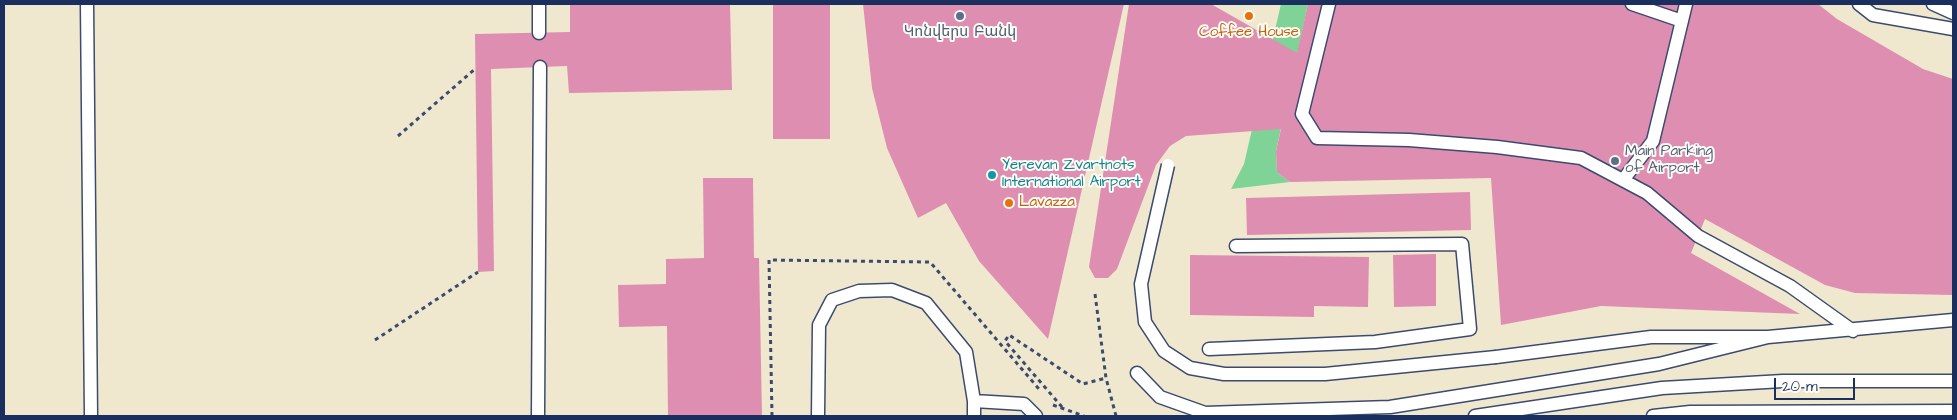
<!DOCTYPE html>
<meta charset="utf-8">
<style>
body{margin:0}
#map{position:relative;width:1957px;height:420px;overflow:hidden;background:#f0e8ce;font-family:"Architects Daughter",sans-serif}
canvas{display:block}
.frame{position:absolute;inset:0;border:5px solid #1b2f5e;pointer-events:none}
.scale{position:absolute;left:1774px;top:378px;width:81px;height:22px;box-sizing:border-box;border:2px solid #1b2f5e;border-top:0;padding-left:6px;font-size:15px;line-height:18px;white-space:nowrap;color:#1b2f5e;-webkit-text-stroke:4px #fdfcf7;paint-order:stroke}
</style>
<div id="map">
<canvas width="1957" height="420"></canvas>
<div class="frame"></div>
<div class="scale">20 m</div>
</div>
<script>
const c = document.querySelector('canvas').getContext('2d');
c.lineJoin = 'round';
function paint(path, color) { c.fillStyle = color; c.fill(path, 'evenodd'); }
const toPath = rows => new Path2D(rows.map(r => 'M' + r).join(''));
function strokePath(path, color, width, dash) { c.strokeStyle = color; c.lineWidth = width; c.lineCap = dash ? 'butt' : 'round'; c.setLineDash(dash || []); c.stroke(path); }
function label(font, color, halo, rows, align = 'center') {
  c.font = font + ' "Architects Daughter","Noto Sans Armenian",sans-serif'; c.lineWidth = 4; c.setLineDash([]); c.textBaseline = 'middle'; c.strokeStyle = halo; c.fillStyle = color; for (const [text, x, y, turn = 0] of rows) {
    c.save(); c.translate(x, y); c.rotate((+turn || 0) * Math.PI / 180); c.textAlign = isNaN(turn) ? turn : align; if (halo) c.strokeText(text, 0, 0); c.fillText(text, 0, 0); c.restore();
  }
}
paint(toPath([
 [1281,4,1308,4,1276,151,1277,172,1290,182,1231,189,1244,164]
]), '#7fd396');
paint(toPath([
 [570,4,730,4,732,90,569,93,567,66,491,69,494,271,478,272,475,34,570,32],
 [773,4,830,4,830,139,773,139],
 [863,4,1124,4,1048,339,979,261,946,203,918,218,887,148,872,88],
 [1129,4,1211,4,1297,53,1308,4,1818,4,1837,19,1923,69,1953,79,1953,295,1855,293,1825,285,1705,219,1691,253,1800,314,1601,306,1501,325,1491,178,1290,182,1277,172,1276,151,1281,129,1186,136,1170,146,1156,165,1117,269,1108,278,1095,278,1089,267],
 [703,178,753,178,754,258,759,258,762,416,668,416,667,326,619,327,618,285,666,284,666,259,704,258],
 [1470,192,1471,230,1247,235,1246,198],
 [1436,254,1436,306,1394,307,1393,255],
 [1190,255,1369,257,1368,307,1314,306,1314,317,1190,315]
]), '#de8eb1');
const service = toPath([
 [87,4,91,416],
 [539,4,539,33],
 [1329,4,1302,114,1317,138,1409,140,1497,147,1581,158,1647,193,1698,236,1790,286,1853,331],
 [1632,4,1682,21],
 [1859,4,1873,15,1953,29],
 [1933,4,1953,13],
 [1623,180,1653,141,1686,4],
 [1209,349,1375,342,1470,329,1462,244,1236,246],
 [1496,357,1651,337,1768,337,1953,320],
 [1137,373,1160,397,1205,413,1390,407,1659,364,1768,337],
 [974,401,1024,404,1036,416],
 [538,416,540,67],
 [818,416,819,325,832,300,859,291,892,290,926,303,966,352,974,401,974,416],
 [1475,416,1662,388,1783,381,1953,381],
 [1653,416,1690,412,1953,411]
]);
strokePath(service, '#3b4b6f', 15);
strokePath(toPath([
 [398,136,475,69],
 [1095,294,1106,378,1116,416],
 [375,340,478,272],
 [1053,405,1084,416],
 [1062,407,1005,341,1009,335,1083,384,1106,378],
 [772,416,769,260,930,262,1039,389]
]), '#3b4b6f', 3, [4, 4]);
strokePath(service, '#fff', 12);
const serviceBridge = toPath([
 [1168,165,1141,284,1145,322,1164,351,1190,368,1224,374,1325,374,1496,357]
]);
strokePath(serviceBridge, '#3b4b6f', 15, []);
strokePath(serviceBridge, '#fff', 12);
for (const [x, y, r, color] of [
 [960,16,5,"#5c6f8a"],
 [1249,16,5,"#e8710a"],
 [1615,161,5,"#5c6f8a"],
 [992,175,5,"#0f9aa8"],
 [1009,203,5,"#e8710a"]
]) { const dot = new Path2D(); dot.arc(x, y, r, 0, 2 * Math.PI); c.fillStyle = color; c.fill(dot); strokePath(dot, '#fdfcf7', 2); }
label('15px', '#4e5e75', '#fdfcf7', [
 ["Կոնվերս Բանկ",960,33],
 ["Main Parking",1625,152,"left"],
 ["of Airport",1625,169,"left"]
]);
label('15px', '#c56008', '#fdfcf7', [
 ["Coffee House",1249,33],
 ["Lavazza",1019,203,"left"]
]);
label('15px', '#0d838f', '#fdfcf7', [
 ["Yerevan Zvartnots",1002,166],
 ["International Airport",1002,183]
], 'left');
</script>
